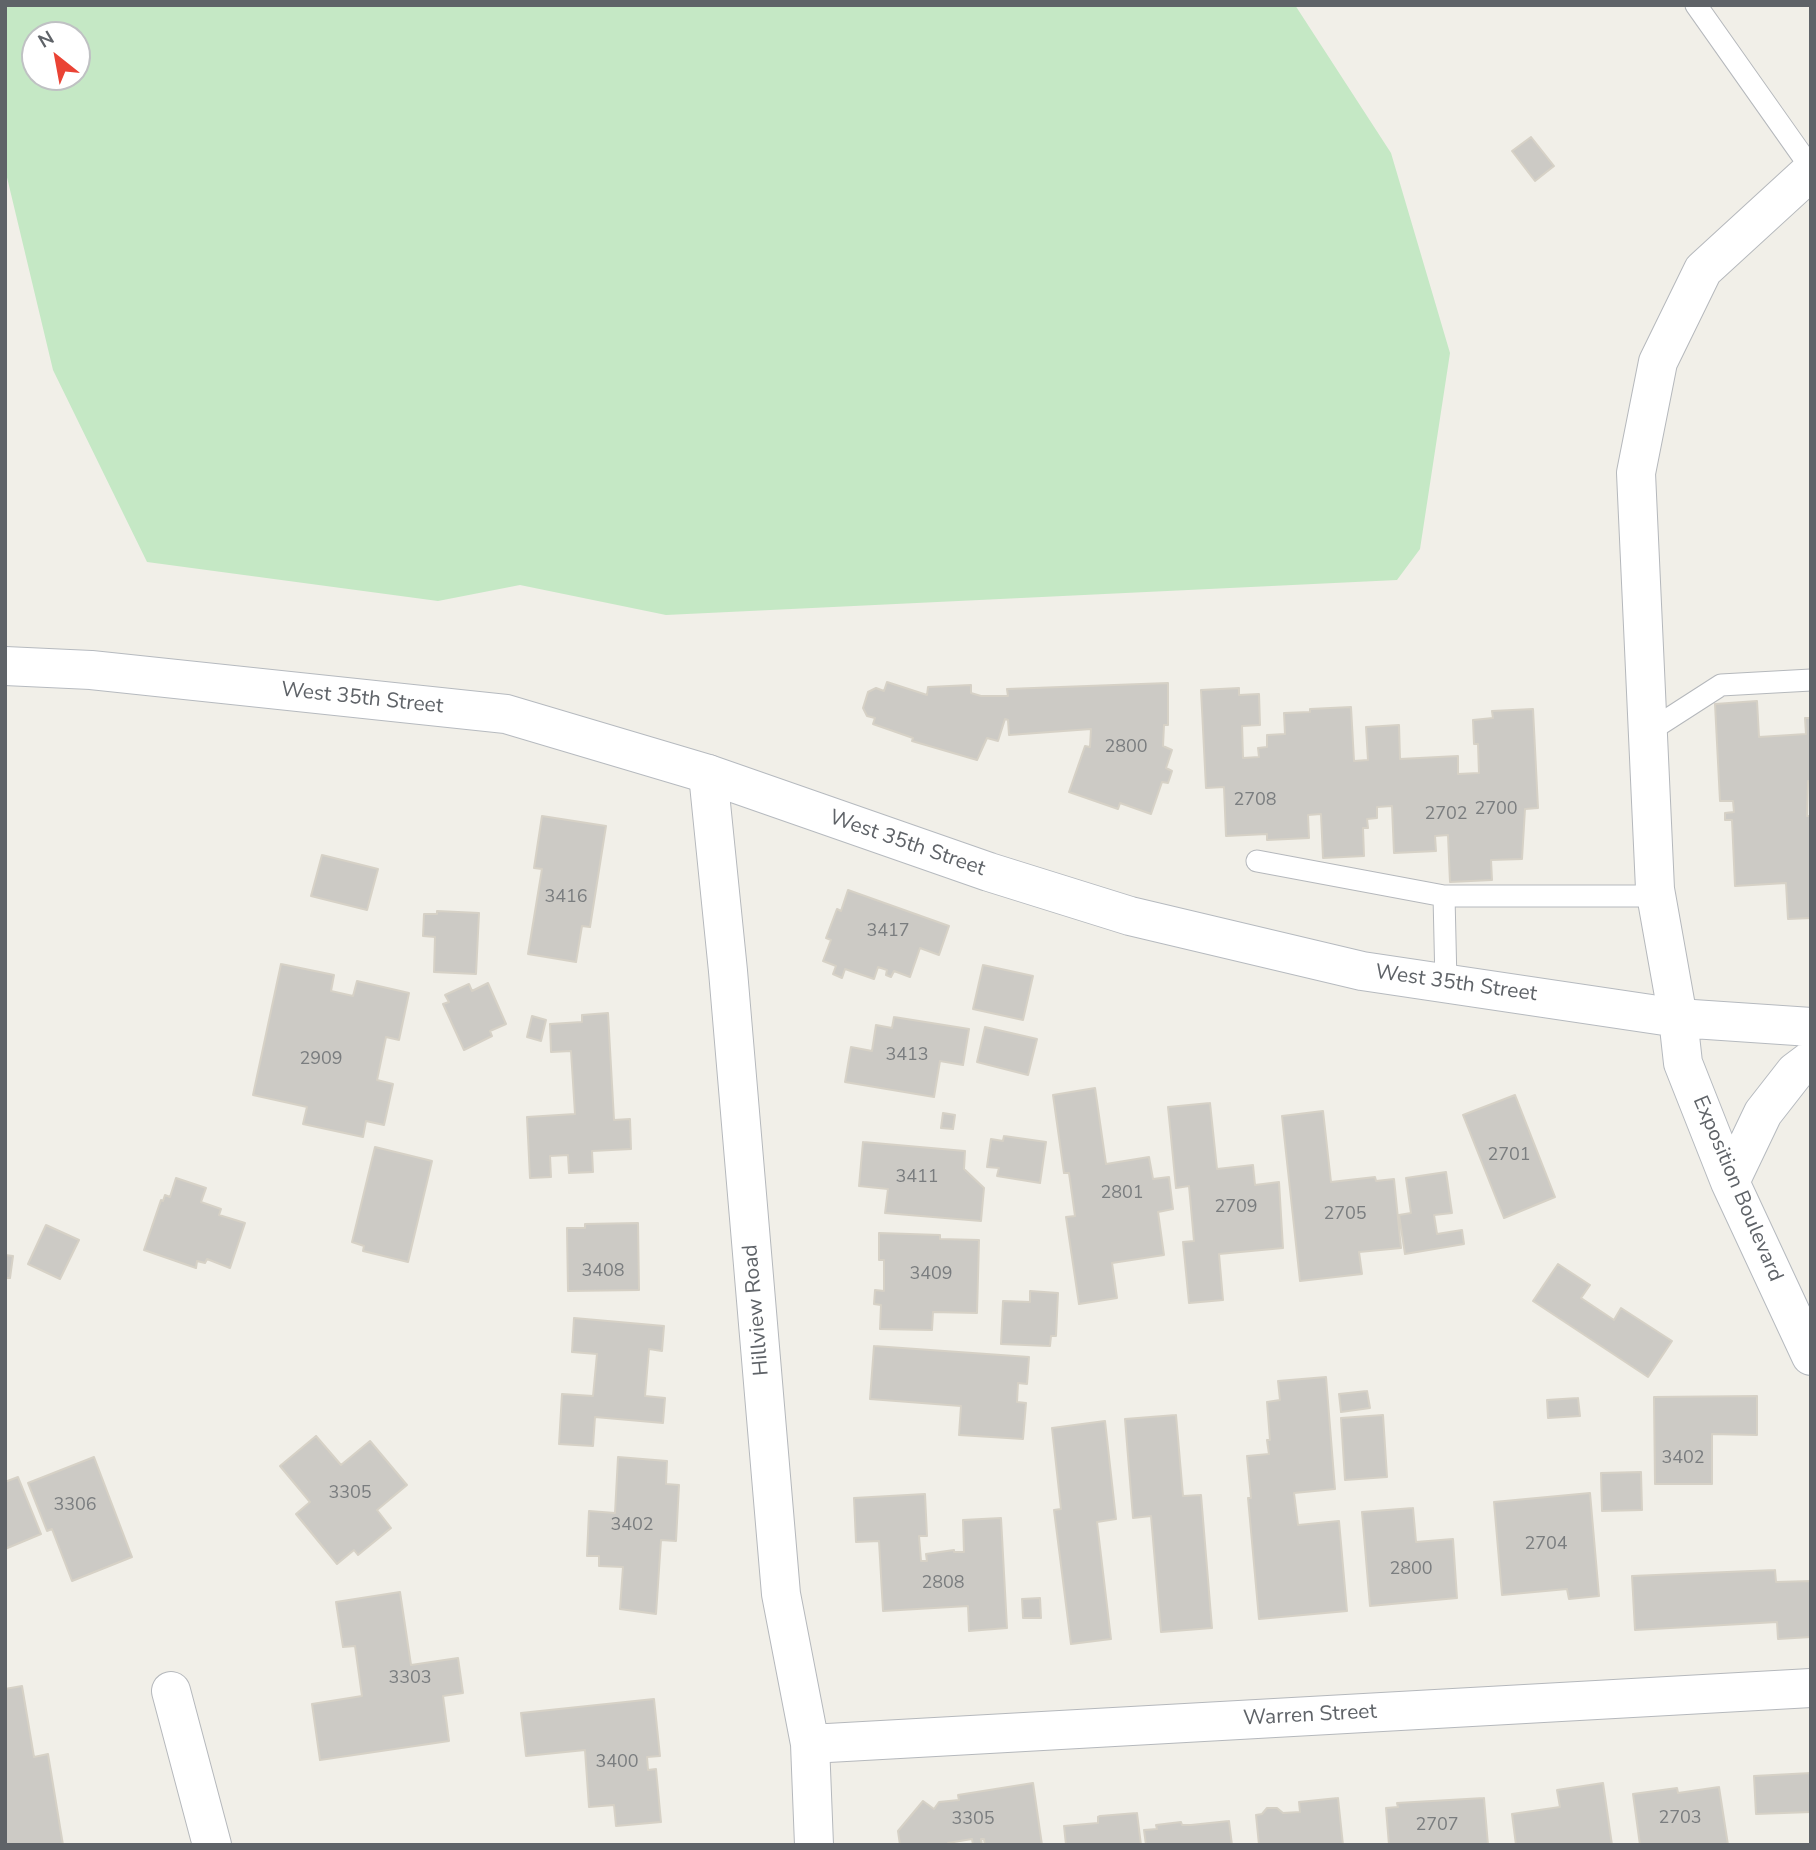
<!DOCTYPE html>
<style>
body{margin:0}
#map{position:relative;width:1816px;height:1850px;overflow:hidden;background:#f1efe8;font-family:"Nunito Sans",sans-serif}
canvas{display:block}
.frame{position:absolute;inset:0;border:7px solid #5f6368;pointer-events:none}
.north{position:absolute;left:21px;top:21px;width:70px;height:70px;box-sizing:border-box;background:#fff;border:2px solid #bfc1c3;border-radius:50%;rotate:329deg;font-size:19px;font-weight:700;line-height:28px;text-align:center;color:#5f6368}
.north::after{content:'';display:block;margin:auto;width:24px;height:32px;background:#ea4335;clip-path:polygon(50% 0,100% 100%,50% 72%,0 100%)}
</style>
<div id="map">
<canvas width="1816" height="1850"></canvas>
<div class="frame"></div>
<div class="north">N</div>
</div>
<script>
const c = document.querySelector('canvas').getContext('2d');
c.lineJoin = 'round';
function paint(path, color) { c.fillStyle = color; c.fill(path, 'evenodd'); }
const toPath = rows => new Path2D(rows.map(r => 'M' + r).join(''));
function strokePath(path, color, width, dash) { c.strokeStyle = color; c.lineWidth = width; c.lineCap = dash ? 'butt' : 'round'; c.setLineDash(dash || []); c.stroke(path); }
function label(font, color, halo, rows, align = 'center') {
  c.font = font + ' "Nunito Sans",sans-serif'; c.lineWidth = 6; c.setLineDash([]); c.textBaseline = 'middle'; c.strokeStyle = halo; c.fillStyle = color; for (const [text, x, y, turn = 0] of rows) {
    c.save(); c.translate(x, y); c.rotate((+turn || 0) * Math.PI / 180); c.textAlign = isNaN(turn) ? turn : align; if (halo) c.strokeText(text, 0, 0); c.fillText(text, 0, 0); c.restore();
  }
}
paint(toPath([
 [5,5,1295,5,1391,153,1450,353,1420,549,1397,580,666,615,520,585,438,601,147,562,53,370,5,169],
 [35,35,77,35,77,77,35,77]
]), '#c5e8c5');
const building = toPath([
 [1531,137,1554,166,1535,181,1512,151,1531,137],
 [887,682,927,695,928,687,971,685,971,693,981,696,1008,696,1007,689,1168,683,1168,725,1164,725,1163,746,1172,750,1166,768,1172,771,1168,783,1162,782,1151,814,1120,803,1118,809,1069,792,1085,746,1090,747,1091,729,1009,735,1008,720,1005,719,998,741,987,738,977,760,912,741,913,738,873,724,875,718,867,716,863,708,868,692,876,688,884,691,887,682],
 [1239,688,1239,695,1259,694,1260,725,1242,726,1243,758,1259,757,1258,748,1267,747,1267,735,1285,734,1284,713,1310,712,1310,709,1351,707,1354,761,1368,760,1366,727,1399,725,1400,759,1458,756,1458,774,1479,773,1478,744,1474,744,1473,720,1493,718,1492,711,1533,709,1538,808,1525,809,1522,859,1491,860,1492,880,1450,882,1448,835,1435,836,1436,851,1394,853,1392,806,1377,807,1377,818,1367,819,1368,828,1363,828,1364,856,1323,858,1321,814,1308,815,1309,838,1267,840,1267,834,1226,836,1224,787,1206,788,1201,690,1239,688],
 [1757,701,1759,737,1806,734,1805,718,1811,718,1811,781,1808,781,1807,816,1811,816,1811,918,1788,919,1786,883,1735,886,1732,820,1725,820,1725,813,1734,812,1733,801,1720,801,1715,704,1757,701],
 [542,816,606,826,590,927,582,926,576,962,528,954,542,869,534,868,542,816],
 [322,855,378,869,367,910,311,896,322,855],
 [848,890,949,926,939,955,920,948,910,977,894,971,891,977,886,975,887,970,878,967,874,979,845,969,842,978,833,974,836,966,823,961,831,940,826,938,837,909,841,911,848,890],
 [437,911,479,913,476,974,434,972,435,937,423,936,424,914,437,914,437,911],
 [281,964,334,975,331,991,353,996,357,981,409,993,399,1040,386,1037,377,1080,393,1084,384,1125,366,1121,363,1137,303,1124,307,1107,253,1095,281,964],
 [983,965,1033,976,1023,1020,973,1009,983,965],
 [488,983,506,1024,490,1031,492,1036,464,1050,443,1004,449,1002,445,995,469,984,472,991,488,983],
 [608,1013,614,1120,630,1119,631,1149,592,1151,593,1172,569,1173,568,1155,550,1156,551,1177,530,1178,527,1117,575,1114,571,1051,551,1052,550,1024,582,1022,582,1015,608,1013],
 [532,1016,546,1020,541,1041,527,1037,532,1016],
 [894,1017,969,1029,963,1065,940,1061,934,1097,845,1082,851,1047,872,1051,876,1025,892,1028,894,1017],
 [985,1027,1037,1039,1028,1075,977,1062,985,1027],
 [1095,1088,1106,1164,1149,1157,1153,1179,1169,1177,1173,1209,1158,1212,1164,1255,1112,1263,1117,1298,1079,1304,1066,1217,1075,1216,1069,1173,1064,1173,1053,1095,1095,1088],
 [1515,1095,1555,1197,1504,1218,1463,1115,1515,1095],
 [1210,1103,1217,1169,1253,1165,1255,1185,1279,1182,1283,1248,1219,1254,1223,1300,1189,1303,1183,1242,1194,1241,1189,1186,1176,1188,1168,1107,1210,1103],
 [1323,1111,1331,1182,1375,1177,1376,1181,1394,1179,1401,1248,1359,1252,1362,1274,1300,1281,1282,1116,1323,1111],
 [943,1113,955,1115,953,1129,941,1128,943,1113],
 [1004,1136,1046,1142,1040,1183,997,1176,999,1168,987,1167,991,1139,1003,1141,1004,1136],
 [863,1142,965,1151,964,1169,984,1188,981,1221,885,1213,888,1189,859,1186,863,1142],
 [375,1147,432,1161,408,1262,363,1251,364,1246,352,1242,375,1147],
 [1446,1172,1452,1213,1434,1215,1437,1234,1462,1230,1464,1244,1405,1254,1399,1215,1411,1213,1406,1178,1446,1172],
 [176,1178,206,1188,201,1202,221,1209,219,1215,245,1223,230,1268,207,1259,205,1263,197,1261,196,1268,144,1250,161,1200,163,1201,165,1195,170,1197,176,1178],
 [638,1223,639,1290,568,1291,567,1228,585,1228,585,1224,638,1223],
 [46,1225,79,1240,60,1279,28,1264,46,1225],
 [879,1233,940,1235,940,1239,979,1240,977,1313,933,1312,932,1330,880,1329,881,1305,874,1304,875,1290,884,1291,884,1260,879,1260,879,1233],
 [5,1255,13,1256,10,1278,5,1278,5,1255],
 [1558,1264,1590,1285,1581,1298,1614,1320,1621,1308,1672,1341,1648,1377,1533,1301,1558,1264],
 [1030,1291,1058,1293,1056,1336,1051,1336,1050,1346,1001,1344,1003,1301,1030,1302,1030,1291],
 [574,1318,664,1326,662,1351,649,1349,645,1396,665,1398,663,1423,595,1417,593,1446,559,1444,562,1394,593,1396,597,1354,572,1352,574,1318],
 [874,1346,1029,1357,1027,1384,1018,1383,1017,1402,1026,1403,1023,1439,959,1435,961,1406,870,1399,874,1346],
 [1326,1377,1335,1489,1294,1493,1298,1525,1339,1521,1347,1611,1259,1619,1248,1498,1251,1498,1247,1456,1269,1454,1267,1440,1270,1440,1267,1402,1280,1400,1278,1381,1326,1377],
 [1367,1391,1370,1408,1341,1412,1339,1394,1367,1391],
 [1757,1396,1757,1435,1712,1434,1712,1484,1655,1484,1654,1397,1757,1396],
 [1578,1398,1580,1416,1548,1418,1547,1400,1578,1398],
 [1176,1415,1183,1496,1201,1495,1212,1628,1161,1632,1151,1516,1133,1518,1125,1419,1176,1415],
 [1383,1415,1387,1477,1345,1480,1341,1418,1383,1415],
 [1105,1421,1116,1519,1097,1522,1111,1639,1071,1644,1054,1510,1061,1509,1052,1428,1105,1421],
 [316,1436,341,1465,370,1441,407,1485,377,1510,391,1528,358,1555,354,1550,337,1564,296,1514,310,1502,280,1466,316,1436],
 [94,1457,132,1557,72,1581,52,1529,47,1531,28,1483,94,1457],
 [618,1457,667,1461,666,1484,679,1485,676,1541,661,1540,656,1614,620,1609,623,1567,599,1566,599,1556,587,1556,589,1511,615,1513,618,1457],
 [1641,1472,1642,1510,1602,1511,1601,1473,1641,1472],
 [18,1477,41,1534,5,1549,5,1482,18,1477],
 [1590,1493,1599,1596,1569,1599,1567,1589,1502,1595,1494,1502,1590,1493],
 [925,1494,927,1536,919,1536,921,1561,927,1561,926,1554,954,1550,954,1552,964,1552,963,1520,1001,1518,1007,1628,969,1631,968,1606,883,1611,879,1541,856,1542,854,1498,925,1494],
 [1413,1508,1416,1542,1453,1539,1457,1598,1370,1606,1362,1512,1413,1508],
 [1775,1570,1776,1582,1811,1581,1811,1637,1778,1639,1777,1622,1635,1630,1632,1576,1775,1570],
 [400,1592,411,1665,458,1658,463,1693,443,1696,449,1741,320,1760,312,1704,362,1696,355,1646,343,1647,336,1602,400,1592],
 [1040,1598,1041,1618,1023,1618,1022,1599,1040,1598],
 [22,1686,34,1757,48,1754,63,1845,5,1845,5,1689,22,1686],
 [654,1699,660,1756,647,1757,648,1770,656,1769,661,1822,616,1826,614,1805,589,1807,585,1750,526,1756,521,1713,654,1699],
 [1811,1773,1811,1812,1756,1814,1754,1776,1811,1773],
 [1033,1783,1042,1845,985,1845,984,1839,981,1839,982,1845,973,1845,972,1839,948,1843,949,1845,900,1845,898,1831,923,1801,934,1809,939,1802,959,1800,958,1795,1033,1783],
 [1603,1783,1612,1845,1516,1845,1512,1814,1560,1807,1557,1790,1603,1783],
 [1719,1787,1728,1845,1640,1845,1633,1794,1677,1788,1678,1793,1719,1787],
 [1338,1798,1343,1845,1259,1845,1256,1815,1262,1814,1267,1808,1277,1808,1283,1813,1300,1812,1299,1802,1338,1798],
 [1484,1798,1488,1845,1389,1845,1386,1808,1398,1807,1397,1803,1484,1798],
 [1137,1813,1141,1845,1066,1845,1064,1826,1098,1823,1098,1817,1100,1816,1137,1813],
 [1229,1821,1232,1845,1146,1845,1144,1830,1157,1829,1156,1825,1181,1822,1182,1825,1191,1825,1229,1821]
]);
paint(building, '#cccac5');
strokePath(building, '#d6d1c6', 2);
const lane = toPath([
 [1696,5,1811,168],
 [1648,732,1721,685,1811,680],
 [1257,861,1444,896,1446,983],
 [1444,896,1656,896]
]);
const street = toPath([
 [708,774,728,971,781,1594,810,1744,814,1845],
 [1678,1018,1655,889,1636,473,1658,362,1703,270,1811,171],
 [171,1691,212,1845],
 [810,1744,1811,1688]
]);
const secondary = toPath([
 [5,666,91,670,506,714,708,774,989,872,1130,916,1362,971,1678,1018,1811,1027],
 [1678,1018,1683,1063,1730,1182,1811,1356],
 [1730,1182,1763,1113,1795,1072,1811,1060]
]);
strokePath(lane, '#b5b8bc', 23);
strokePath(street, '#b5b8bc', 40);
strokePath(secondary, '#b6babf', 40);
strokePath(lane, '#fff', 21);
strokePath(street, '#fff', 38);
strokePath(secondary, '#fff', 38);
label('18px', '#7a7d7f', null, [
 ["2800",1126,748],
 ["2708",1255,801],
 ["2700",1496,810],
 ["2702",1446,815],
 ["3416",566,898],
 ["3417",888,932],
 ["3413",907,1056],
 ["2909",321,1060],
 ["2701",1509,1156],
 ["3411",917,1178],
 ["2801",1122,1194],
 ["2709",1236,1208],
 ["2705",1345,1215],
 ["3408",603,1272],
 ["3409",931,1275],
 ["3402",1683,1459],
 ["3305",350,1494],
 ["3306",75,1506],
 ["3402",632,1526],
 ["2704",1546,1545],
 ["2800",1411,1570],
 ["2808",943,1584],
 ["3303",410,1679],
 ["3400",617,1763],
 ["2703",1680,1819],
 ["3305",973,1820],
 ["2707",1437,1826]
]);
label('21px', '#5f6368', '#fff', [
 ["West 35th Street",362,699,6],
 ["West 35th Street",907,844,19],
 ["West 35th Street",1456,984,8],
 ["Exposition Boulevard",1737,1189,67],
 ["Hillview Road",757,1310,-95],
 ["Warren Street",1310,1716,-3]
]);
</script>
